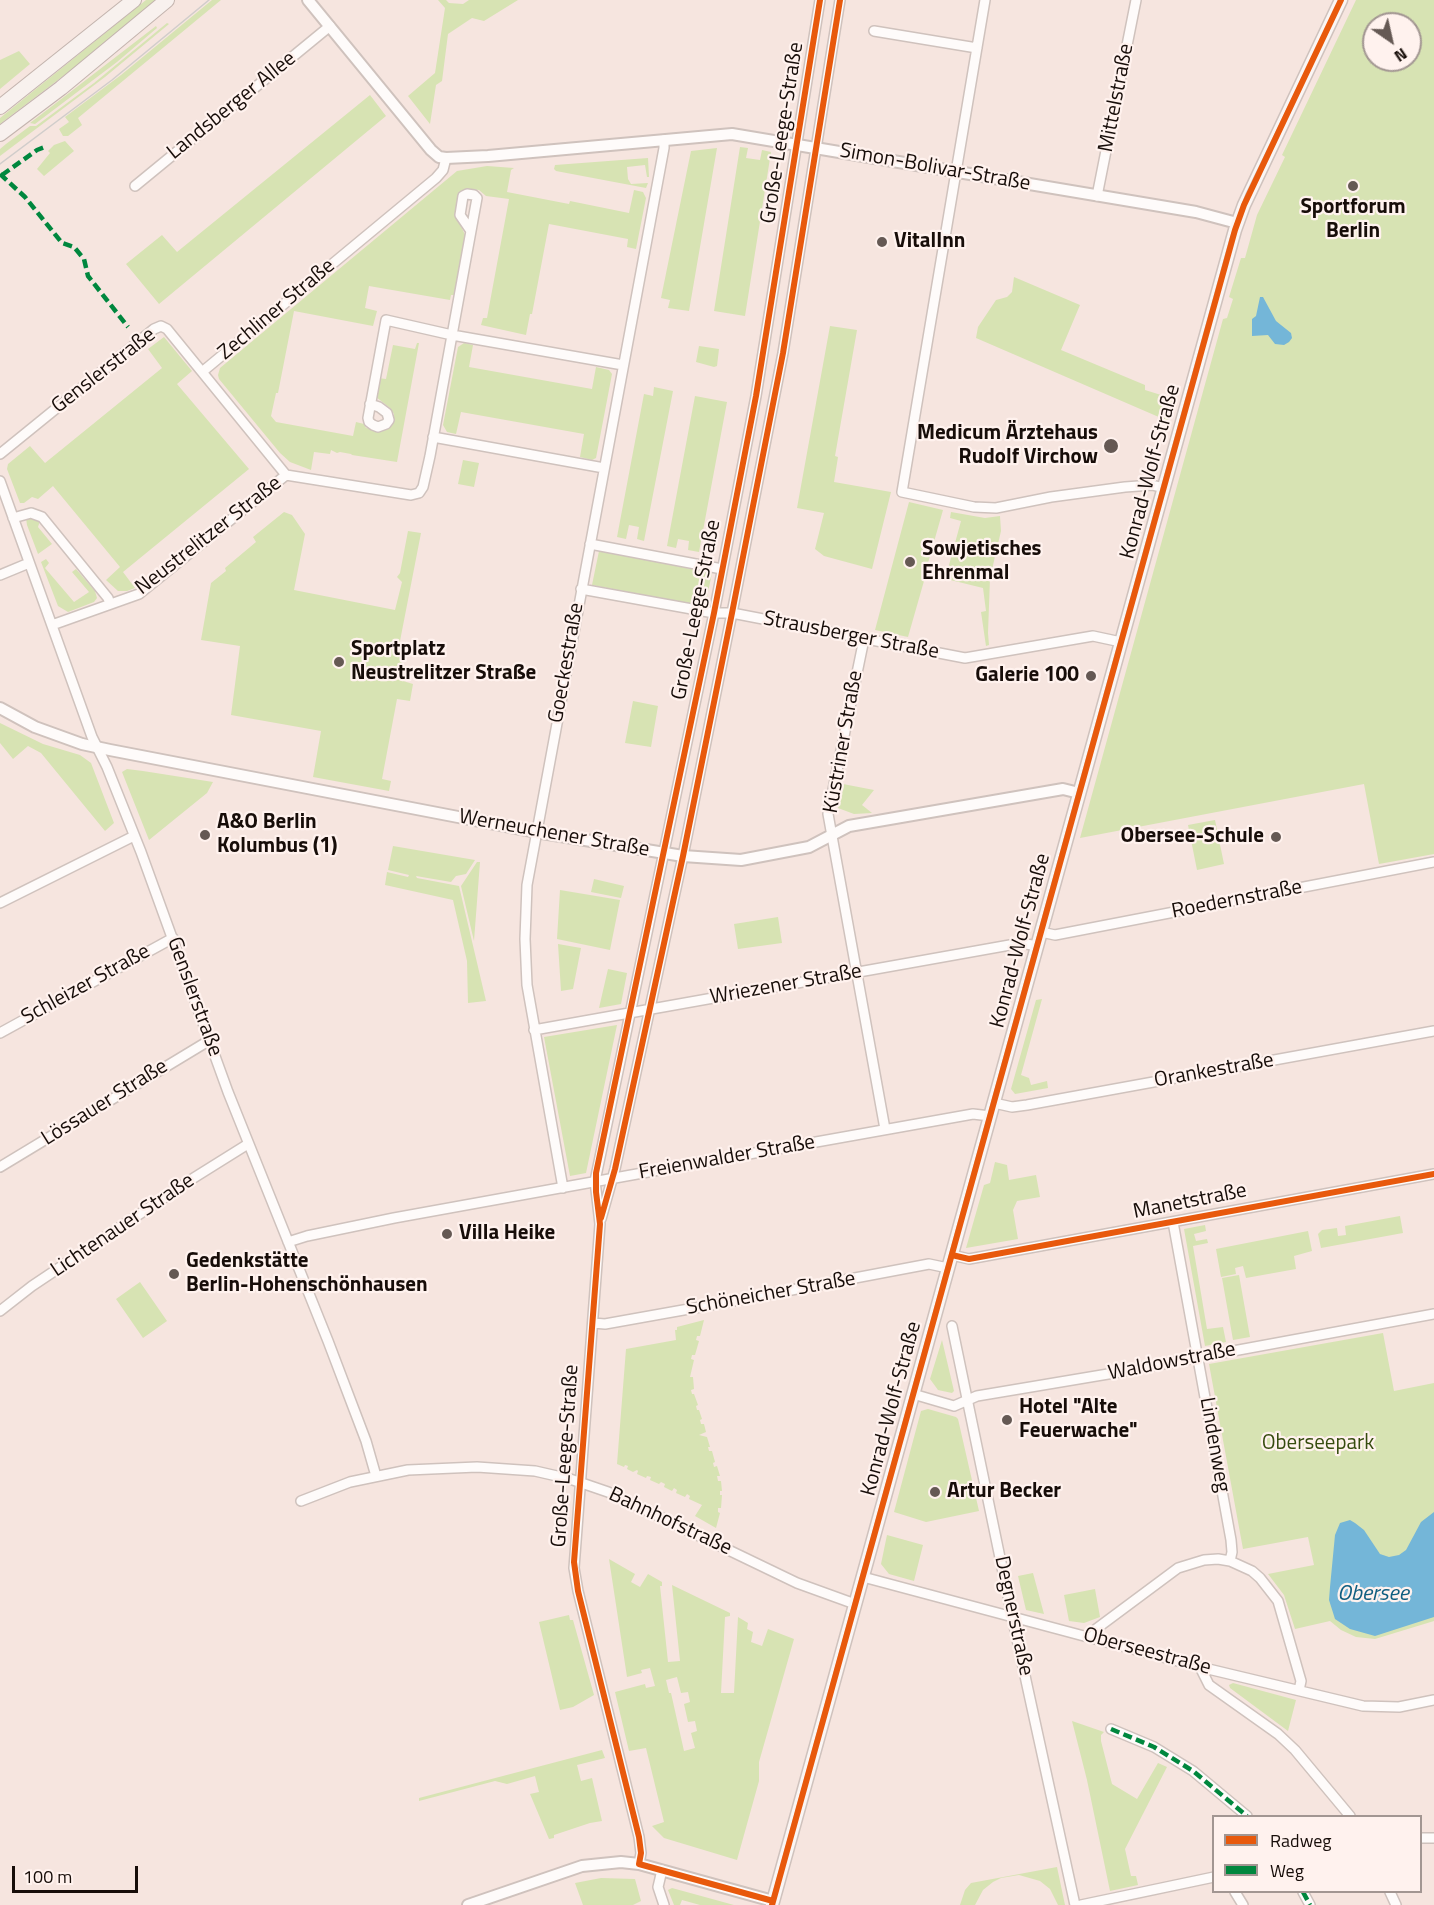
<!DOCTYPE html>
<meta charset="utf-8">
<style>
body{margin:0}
#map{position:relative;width:1434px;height:1905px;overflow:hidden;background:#f6e5df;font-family:"Titillium Web",sans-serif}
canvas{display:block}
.legend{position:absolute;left:1212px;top:1815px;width:210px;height:78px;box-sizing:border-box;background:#fff2ee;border:2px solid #a29692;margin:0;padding:8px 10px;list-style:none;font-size:18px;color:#170d09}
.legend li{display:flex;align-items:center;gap:12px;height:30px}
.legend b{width:30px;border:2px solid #a29692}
.north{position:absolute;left:1362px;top:12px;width:60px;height:60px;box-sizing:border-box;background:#fff2ee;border:2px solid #a29692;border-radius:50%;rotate:146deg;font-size:16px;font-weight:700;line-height:24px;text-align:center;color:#170d09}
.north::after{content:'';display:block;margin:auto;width:21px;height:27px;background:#655954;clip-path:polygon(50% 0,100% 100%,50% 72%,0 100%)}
.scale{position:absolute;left:12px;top:1866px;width:126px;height:27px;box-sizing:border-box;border:3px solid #170d09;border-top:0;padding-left:8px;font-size:18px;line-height:21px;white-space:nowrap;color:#170d09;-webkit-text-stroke:4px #fff2ee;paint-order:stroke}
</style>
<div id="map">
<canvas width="1434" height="1905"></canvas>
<ul class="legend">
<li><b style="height:8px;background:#e8590c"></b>Radweg</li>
<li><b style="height:8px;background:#00873e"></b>Weg</li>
</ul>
<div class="north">N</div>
<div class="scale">100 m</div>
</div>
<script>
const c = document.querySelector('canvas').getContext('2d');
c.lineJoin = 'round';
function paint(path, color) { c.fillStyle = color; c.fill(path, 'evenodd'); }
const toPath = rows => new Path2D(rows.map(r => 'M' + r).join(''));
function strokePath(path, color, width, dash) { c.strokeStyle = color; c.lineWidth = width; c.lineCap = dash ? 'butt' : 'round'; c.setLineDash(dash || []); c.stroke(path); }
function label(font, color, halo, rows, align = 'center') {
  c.font = font + ' "Titillium Web",sans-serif'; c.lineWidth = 4.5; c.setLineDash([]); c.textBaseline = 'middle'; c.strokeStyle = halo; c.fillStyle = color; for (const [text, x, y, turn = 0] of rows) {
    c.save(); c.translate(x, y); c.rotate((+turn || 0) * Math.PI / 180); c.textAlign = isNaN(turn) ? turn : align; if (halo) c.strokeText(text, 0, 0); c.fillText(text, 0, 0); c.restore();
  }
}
paint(toPath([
 [146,0,157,0,83,61,0,124,0,118],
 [212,0,221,0,78,118,82,125,68,136,63,136,59,129,69,122,65,117,121,75],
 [438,0,446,0,449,3,463,4,469,0,518,0,484,21,472,18,448,34,442,81,436,85,430,124,408,96,435,73,445,8],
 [1356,0,1434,0,1434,854,1379,864,1364,784,1080,838,1223,319,1227,318,1233,299,1229,297,1241,258,1245,258,1257,215,1285,157,1282,155],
 [1374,24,1410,24,1410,60,1374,60],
 [167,23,169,24,105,77,0,156,0,149,6,144,30,126,36,126,94,83],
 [156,26,157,28,117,62,35,124,30,123],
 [19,51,30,64,0,89,0,60],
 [370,95,386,116,159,304,126,264,162,235,177,252],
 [65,141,74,151,44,176,37,169,50,153,48,151,54,145],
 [740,147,748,148,746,158,760,160,762,150,771,152,745,316,714,311],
 [717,148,689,311,668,308,670,300,661,298,691,151],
 [648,158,649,177,647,177,645,165,627,167,628,179,631,184,648,183,646,188,556,171,554,169,555,165],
 [487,166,514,168,511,170,507,192,569,204,570,201,629,213,634,190,643,192,646,198,636,249,627,247,628,239,549,224,532,314,530,314,526,335,481,325,483,318,487,318,509,199,486,196,479,190,467,189,461,191,457,200,455,213,466,237,455,295,451,295,450,300,369,286,365,308,377,311,373,326,294,311,278,393,276,393,271,416,276,422,353,436,356,422,364,424,366,428,384,430,393,422,394,414,390,408,376,397,378,378,386,379,393,345,415,349,417,343,419,343,397,462,352,455,351,454,340,452,337,453,331,450,330,454,314,452,311,470,290,462,280,453,219,379,218,375,220,368,457,171],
 [1014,277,1080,305,1061,350,1145,385,1145,390,1174,399,1168,421,976,338,978,327,996,300,1007,297,1012,292],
 [830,326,857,330,835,456,838,457,834,482,891,492,872,569,824,556,815,549,824,513,797,508],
 [164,337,192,371,177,384,249,469,123,572,135,588,127,591,118,591,106,580,120,567,53,486,38,499,32,497,24,503,20,503,7,469,8,464,30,446,45,463,162,368,148,349],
 [464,343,473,345,469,367,592,389,596,367,609,370,612,374,596,458,592,460,580,457,584,434,461,412,456,434,447,432,443,425,458,347],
 [699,346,719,349,717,366,714,367,696,362],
 [654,387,673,391,644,541,637,539,639,527,629,525,626,539,617,537,644,394,653,396],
 [695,396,727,402,699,552,688,550,689,541,678,539,676,548,667,546],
 [463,460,479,463,474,487,458,484],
 [909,502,943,510,926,570,946,576,961,521,950,518,951,512,985,518,1000,516,1001,531,990,578,988,633,989,645,986,646,981,612,986,611,983,588,926,574,908,637,875,630],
 [284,512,292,515,305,534,294,590,395,610,402,582,397,577,400,573,408,531,421,533,400,641,403,681,413,684,410,701,397,699,382,779,391,781,389,791,313,777,321,731,231,715,240,646,201,640,211,583,226,571,225,568,256,542,253,537],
 [32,517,40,521,38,527,52,544,38,554,27,525,26,518],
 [599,551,712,573,705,607,592,585],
 [46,559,49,563,45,568,74,602,89,592,72,572,76,569,95,591,97,598,94,602,68,612,58,606,41,562],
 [633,701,658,706,651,747,625,743],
 [0,723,43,744,80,755,91,763,114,823,105,831,41,753,28,746,13,759,0,743],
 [127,769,143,771,213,782,207,793,149,840,122,772],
 [843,784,874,790,862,805,872,813,854,814,838,808],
 [1215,820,1224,864,1197,870,1188,825],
 [393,846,475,860,466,874,456,876,451,882,416,876,417,878,459,886,486,1001,468,1003,467,961,453,900,385,885,387,872,408,877,409,875,388,870],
 [477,862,480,862,474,941,461,886],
 [594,879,624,886,621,898,591,892],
 [560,890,620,900,610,950,557,939],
 [778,917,782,943,738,949,734,924],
 [558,944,581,948,573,989,561,991],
 [608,969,627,973,621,1004,599,1008],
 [1042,999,1021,1075,1029,1078,1031,1085,1047,1081,1048,1088,1015,1094,1011,1089,1036,1000],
 [617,1025,586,1173,570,1176,544,1037],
 [995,1162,1007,1165,1009,1180,1036,1175,1040,1197,1017,1201,1013,1210,1018,1239,966,1248,984,1185,990,1183],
 [1400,1216,1403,1233,1321,1248,1318,1234,1322,1230,1337,1228,1338,1236,1346,1235,1345,1226],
 [1205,1225,1206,1231,1194,1234,1196,1241,1207,1239,1208,1243,1193,1246,1207,1329,1223,1327,1226,1342,1205,1346,1184,1229],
 [1308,1231,1312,1251,1294,1256,1296,1269,1246,1278,1243,1266,1235,1268,1236,1274,1221,1277,1216,1249],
 [1239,1275,1250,1337,1233,1340,1222,1278],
 [140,1282,167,1321,143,1338,116,1299],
 [704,1320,700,1336,697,1336,696,1340,699,1341,695,1355,692,1355,691,1359,694,1360,690,1377,693,1377,694,1389,691,1390,692,1394,694,1394,698,1405,696,1406,697,1410,699,1410,702,1419,700,1420,701,1424,704,1424,706,1432,699,1435,707,1437,710,1447,708,1447,709,1451,712,1451,715,1462,713,1463,714,1467,717,1466,720,1476,717,1476,718,1481,721,1481,722,1491,720,1491,720,1495,722,1495,721,1508,718,1508,718,1512,720,1513,716,1528,695,1516,702,1505,689,1499,690,1496,687,1494,685,1497,676,1493,677,1490,674,1488,672,1491,664,1487,665,1484,661,1482,659,1484,650,1480,651,1477,647,1476,646,1478,637,1474,638,1471,637,1470,633,1472,627,1469,628,1466,625,1465,624,1467,617,1464,626,1349,676,1340,675,1330,677,1330,677,1327],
 [1383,1333,1394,1391,1434,1383,1434,1621,1375,1639,1356,1637,1341,1630,1330,1621,1295,1629,1284,1595,1268,1574,1314,1565,1308,1537,1243,1549,1209,1364],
 [942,1340,954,1391,952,1393,938,1390,930,1379],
 [928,1409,956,1417,958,1419,979,1511,926,1522,894,1512,921,1411],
 [887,1535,923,1545,914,1581,889,1574,881,1564],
 [609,1559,635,1574,631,1582,640,1587,648,1574,662,1582,662,1586,660,1586,668,1662,680,1661,672,1585,730,1613,730,1616,725,1617,721,1693,734,1693,738,1617,748,1623,747,1629,753,1632,751,1642,762,1646,768,1629,794,1639,759,1762,759,1781,737,1860,664,1838,652,1826,664,1822,646,1748,629,1751,615,1692,645,1684,646,1688,655,1686,650,1668,641,1670,642,1673,627,1677],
 [677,1677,681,1693,688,1692,690,1702,684,1704,688,1722,695,1721,697,1731,691,1733,695,1748,684,1751,671,1693,669,1693,666,1680],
 [1033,1573,1044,1614,1026,1610,1018,1576],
 [1095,1589,1100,1617,1084,1623,1069,1621,1064,1595],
 [569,1615,570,1620,573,1620,594,1695,573,1707,560,1710,539,1622],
 [1233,1683,1296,1700,1288,1731,1230,1688,1229,1685],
 [1072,1721,1104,1732,1101,1735,1101,1741,1112,1784,1137,1799,1158,1763,1167,1767,1125,1849,1131,1876,1136,1876,1138,1885,1110,1891,1087,1780],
 [602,1750,605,1758,577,1765,581,1781,592,1778,602,1821,590,1823,554,1835,554,1838,549,1839,530,1794,539,1792,535,1776,507,1784,495,1781,419,1801,419,1798],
 [1057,1867,1065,1905,1058,1905,1050,1889,1040,1881,1019,1875,1001,1878,993,1882,983,1890,975,1905,960,1905,965,1890,971,1883],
 [601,1878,635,1879,641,1901,633,1905,583,1905,575,1883],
 [672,1888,734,1905,700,1905,682,1900,680,1905,674,1905,668,1890]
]), '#d7e3b3');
paint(toPath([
 [1260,297,1263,297,1276,321,1291,333,1292,338,1289,342,1284,345,1275,344,1268,335,1252,336,1252,319,1256,316],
 [1434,1512,1434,1617,1375,1636,1350,1629,1335,1619,1329,1600,1330,1587,1335,1535,1340,1523,1350,1520,1355,1523,1364,1530,1380,1554,1389,1557,1399,1555,1406,1550,1421,1522]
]), '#74b6d8');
const minor = toPath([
 [985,0,902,492,974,507,996,508,1051,497,1125,487,1152,485,1164,488],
 [874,31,977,48],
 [135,186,330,26],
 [1097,196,1136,0],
 [202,372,436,178,443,170,446,158],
 [370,404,379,407,387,413,389,420,386,424,378,427,373,425,369,422,368,418,386,320,452,335,623,365],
 [433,437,604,468],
 [0,454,154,329,161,326,167,329,286,475],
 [0,481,92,737,107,767,141,852,228,1092,328,1341,366,1441,376,1476],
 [13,518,31,513,42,517,108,598,110,604],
 [590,544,722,569],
 [0,575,29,563],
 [581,589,714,613,732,613,965,658,1093,636,1121,642],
 [52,625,139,594,286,475,411,495,419,493,423,487,430,456,477,198,474,195,467,194,463,196,460,215,471,231],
 [864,639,828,814,885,1129],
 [0,903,134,836],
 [1041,932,1055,935,1434,862],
 [534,1030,1021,943,1037,946],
 [0,1033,173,938],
 [994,1103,1012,1107,1027,1105,1434,1031],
 [0,1167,210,1040],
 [563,1188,527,985,525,939,527,885,664,148,664,140],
 [601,1219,615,1169,683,856,732,613,783,353,840,0],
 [1173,1222,1231,1540,1232,1552,1230,1561],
 [288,1242,307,1236,394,1218,648,1172,973,1114,990,1116],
 [952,1255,969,1259,1434,1174],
 [0,1311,32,1286,192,1179,248,1144],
 [593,1323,605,1324,728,1302,929,1264,948,1268],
 [952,1326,1015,1630,1075,1905],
 [913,1394,954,1406,977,1396,1114,1373,1434,1314],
 [301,1501,350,1482,408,1470,477,1467,535,1471,570,1479,608,1492,797,1583,855,1604],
 [863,1577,1200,1667,1363,1706,1399,1707,1434,1700],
 [1093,1638,1096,1629,1178,1568,1204,1560,1218,1559,1230,1561,1252,1571,1260,1578,1278,1601,1301,1681,1299,1690],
 [1200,1667,1209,1685,1278,1734,1295,1750,1350,1816],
 [1111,1729,1154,1747,1193,1771,1247,1816],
 [1420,1838,1434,1838],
 [639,1864,641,1853,639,1837,578,1591,574,1568,600,1224,595,1181,714,613,756,396,820,0],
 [662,1870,658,1887,664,1905],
 [1235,1892,1243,1905],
 [1303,1892,1310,1905],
 [1390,1892,1396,1905],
 [1081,1905,1214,1877]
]);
const tertiary = toPath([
 [308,0,431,150,439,157,446,158,488,156,732,134,1196,212,1237,223],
 [0,708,35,727,82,744,110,750,536,832,683,856,741,860,809,847,849,826,1063,789,1079,793],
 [468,1905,582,1866,621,1862,639,1864,773,1901]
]);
const secondary = toPath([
 [772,1905,1235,230,1244,205,1341,0]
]);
const primary = toPath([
 [0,107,134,0],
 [0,134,61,88,167,0]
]);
strokePath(minor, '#cfc2bd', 12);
strokePath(tertiary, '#cfc2bd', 14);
strokePath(secondary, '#cfc2bd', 15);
strokePath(primary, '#c3b4ae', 16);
strokePath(minor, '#fefbfa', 9);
strokePath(tertiary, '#fefbfa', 10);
strokePath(secondary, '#fbf6f4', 12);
strokePath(primary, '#f8f1ee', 14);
strokePath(toPath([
 [0,164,112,80,209,0],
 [770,1905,1230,239,1246,194,1340,0]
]), '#d1cdcb', 1.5);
strokePath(toPath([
 [0,174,25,197,62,243,74,247,84,259,88,276,128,327],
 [2,175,37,150,45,147],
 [1111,1729,1154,1747,1193,1771,1247,1816],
 [1303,1892,1310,1905]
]), '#00873e', 4.5, [9, 4.5]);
strokePath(toPath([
 [601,1218,615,1169,683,856,732,613,783,353,840,0],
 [952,1255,969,1259,1434,1174],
 [773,1901,639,1864,641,1853,639,1837,578,1591,574,1562,600,1224,596,1192,596,1173,714,613,756,396,820,0],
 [772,1905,1235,230,1244,205,1341,0]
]), '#e8590c', 6);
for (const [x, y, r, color] of [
 [1353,186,6,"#655954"],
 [882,242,6,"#655954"],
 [1111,446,8,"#655954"],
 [910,562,6,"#655954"],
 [339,662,6,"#655954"],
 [1091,676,6,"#655954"],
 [205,835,6,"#655954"],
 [1276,837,6,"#655954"],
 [447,1234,6,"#655954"],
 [174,1274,6,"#655954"],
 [1007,1420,6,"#655954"],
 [935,1492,6,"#655954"]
]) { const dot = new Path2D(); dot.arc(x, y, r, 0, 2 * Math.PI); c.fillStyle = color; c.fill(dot); strokePath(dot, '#fff2ee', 2); }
label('21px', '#170d09', '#fff2ee', [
 ["Mittelstraße",1117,98,-79],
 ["Landsberger Allee",232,106,-39],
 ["Große-Leege-Straße",783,133,-81],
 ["Simon-Bolivar-Straße",935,168,10],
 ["Zechliner Straße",277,310,-40],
 ["Genslerstraße",104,371,-38],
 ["Konrad-Wolf-Straße",1151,472,-75],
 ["Neustrelitzer Straße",209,536,-38],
 ["Große-Leege-Straße",697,610,-79],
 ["Strausberger Straße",851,636,11],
 ["Goeckestraße",567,663,-80],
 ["Küstriner Straße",844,742,-80],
 ["Werneuchener Straße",554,834,10],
 ["Roedernstraße",1237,900,-11],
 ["Konrad-Wolf-Straße",1021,941,-75],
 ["Schleizer Straße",86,985,-29],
 ["Wriezener Straße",786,985,-10],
 ["Genslerstraße",194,997,70],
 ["Orankestraße",1214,1071,-10],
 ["Lössauer Straße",105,1103,-32],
 ["Freienwalder Straße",727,1158,-10],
 ["Manetstraße",1190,1202,-11],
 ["Lichtenauer Straße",123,1226,-34],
 ["Schöneicher Straße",771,1294,-10],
 ["Waldowstraße",1172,1362,-11],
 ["Konrad-Wolf-Straße",892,1409,-75],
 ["Lindenweg",1214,1445,80],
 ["Große-Leege-Straße",566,1456,-86],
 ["Bahnhofstraße",670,1522,25],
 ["Degnerstraße",1013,1616,78],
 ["Oberseestraße",1147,1652,15]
]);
label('bold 21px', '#170d09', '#fff2ee', [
 ["Sportforum",1353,208,"center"],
 ["Berlin",1353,232,"center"],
 ["VitalInn",894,242],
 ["Medicum Ärztehaus",1098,434,"right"],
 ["Rudolf Virchow",1098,458,"right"],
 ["Sowjetisches",922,550],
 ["Ehrenmal",922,574],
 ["Sportplatz",351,650],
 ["Neustrelitzer Straße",351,674],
 ["Galerie 100",1079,676,"right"],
 ["A&O Berlin",217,823],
 ["Kolumbus (1)",217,847],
 ["Obersee-Schule",1264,837,"right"],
 ["Villa Heike",459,1234],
 ["Gedenkstätte",186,1262],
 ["Berlin-Hohenschönhausen",186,1286],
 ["Hotel \"Alte",1019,1408],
 ["Feuerwache\"",1019,1432],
 ["Artur Becker",947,1492]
], 'left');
label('21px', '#364c0f', '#fff2ee', [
 ["Oberseepark",1318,1444]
]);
label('italic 22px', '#105e80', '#fff2ee', [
 ["Obersee",1373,1595]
]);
</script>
